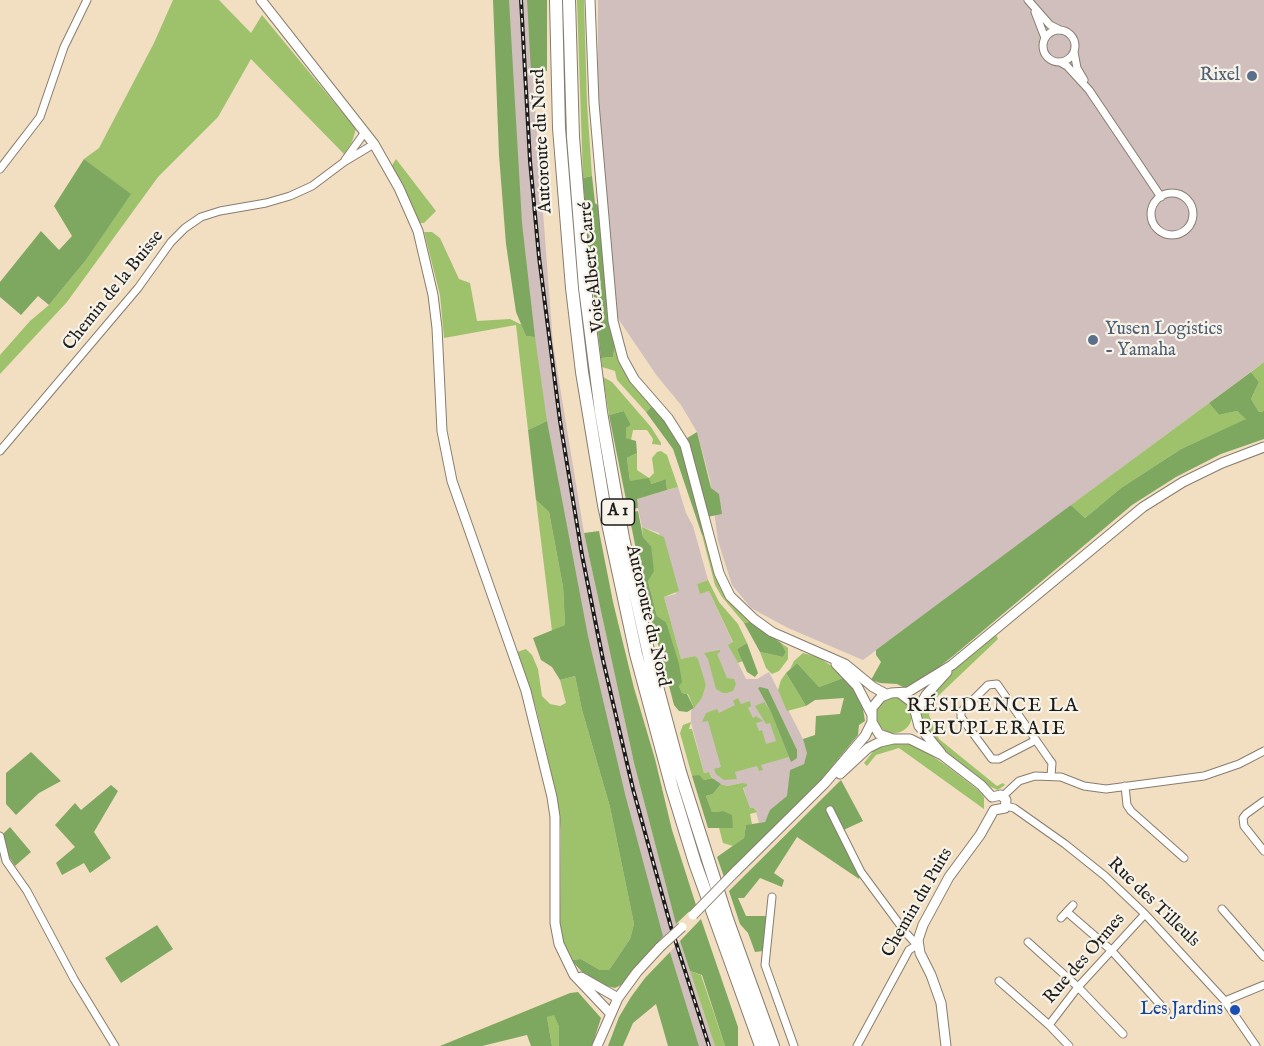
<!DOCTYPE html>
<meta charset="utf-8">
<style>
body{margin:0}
canvas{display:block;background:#f2dec1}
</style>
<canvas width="1264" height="1046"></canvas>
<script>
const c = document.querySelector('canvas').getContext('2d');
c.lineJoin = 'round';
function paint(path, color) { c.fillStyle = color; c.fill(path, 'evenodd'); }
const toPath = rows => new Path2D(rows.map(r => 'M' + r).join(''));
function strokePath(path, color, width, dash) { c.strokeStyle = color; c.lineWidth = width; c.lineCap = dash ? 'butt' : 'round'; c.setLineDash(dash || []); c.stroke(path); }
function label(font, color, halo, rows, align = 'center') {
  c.font = font + ' "IM FELL English",serif'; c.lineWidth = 4.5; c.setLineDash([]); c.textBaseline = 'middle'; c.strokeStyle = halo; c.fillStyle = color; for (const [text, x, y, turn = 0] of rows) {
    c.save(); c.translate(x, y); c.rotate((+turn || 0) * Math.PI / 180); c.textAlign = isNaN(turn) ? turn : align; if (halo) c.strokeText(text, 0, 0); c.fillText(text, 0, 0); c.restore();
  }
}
paint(toPath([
 [503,0,527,0,553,344,584,533,634,763,676,924,656,944,611,781,532,358],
 [598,0,1264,0,1264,362,863,660,788,628,751,608,732,585,718,541,710,480,697,432,681,405,657,376,617,317,598,100],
 [678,487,686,513,693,526,708,580,697,584,700,593,709,591,733,643,729,645,746,679,757,679,769,672,803,739,808,753,804,764,790,770,788,796,771,810,765,822,759,823,755,808,750,809,742,783,727,786,715,782,709,772,704,773,691,722,691,711,702,698,706,685,695,656,681,659,664,597,676,594,659,533,642,527,636,499],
 [680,941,715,1046,699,1046,670,952]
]), '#d1bfbd');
paint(toPath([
 [173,0,219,0,251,33,262,15,356,129,352,142,344,154,251,59,218,117,158,177,67,302,0,374,0,355,30,321,49,305,86,260,130,194,84,159,99,148,154,43],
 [577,0,584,0,587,103,592,176,583,178],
 [396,159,436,211,424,223,417,223,391,167],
 [424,232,432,232,440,238,459,279,470,283,477,321,510,319,522,325,526,336,535,337,547,421,528,430,516,325,444,338,440,295],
 [615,345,629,377,640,393,652,406,646,412,617,380,615,371,602,367,601,358,613,357],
 [1264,362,1264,411,1259,412,1251,399,1259,382,1251,372],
 [603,377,612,382,651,427,661,443,661,445,652,444,653,439,647,430,633,430,631,440,626,438,626,428,631,425,624,411,609,415],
 [1209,403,1219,415,1237,411,1247,419,1181,449,1121,488,1085,518,1071,505],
 [661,451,667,455,678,487,667,490,666,479,651,484,630,481,627,458,637,453,637,470,649,478,654,473,652,458,657,452],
 [536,500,549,512,563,587,565,625,552,631],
 [642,527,664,537,679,591,664,597,681,659,695,656,698,659,706,685,702,698,694,708,688,694,682,693,679,686,666,622,657,616,648,581,651,546,643,537],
 [705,534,730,600,750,622,744,623,722,597,715,585,702,535],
 [708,580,719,602,738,624,747,643,737,649,743,661,738,663,728,645,733,642,709,591,700,594,697,584],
 [996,635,998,639,937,697,929,715,939,739,997,786,1003,783,1005,785,998,790,991,787,945,752,921,721,921,714,930,694,960,664],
 [781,643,788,648,788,659,779,671,772,674,766,668,760,652,783,657,786,652],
 [526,649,532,655,538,669,542,696,550,704,560,706,566,703,560,680,575,676,582,710,610,807,634,924,630,939,609,970,600,970,581,959,571,960,565,947,560,930,561,830,557,797,536,708,517,652],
 [720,650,720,652,717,654,727,678,734,679,736,684,733,691,727,693,723,693,716,689,708,659,704,653],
 [803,653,818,657,833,667,843,678,819,687,797,663,790,669,794,661],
 [786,673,806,706,787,711,778,690,781,680],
 '876 715a18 18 0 1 1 36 0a18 18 0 1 1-36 0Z',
 [738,698,741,704,750,701,751,706,748,708,753,718,756,716,763,721,756,723,759,731,762,730,766,744,776,741,770,723,766,724,755,706,764,702,771,712,789,757,761,765,763,770,759,771,757,766,735,772,737,779,724,780,716,774,714,769,721,767,708,721,702,722,706,713,717,709,719,713,735,705,733,701],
 [691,722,689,729,692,729,704,773,709,772,712,778,704,780,699,776,692,776,680,733,683,725],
 [911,742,947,766,978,790,984,797,984,809,899,748,876,755,867,766,864,763,875,749,887,744],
 [742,783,747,784,747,786,743,788,750,808,754,808,757,812,750,814,752,824,746,826,744,838,733,846,723,843,719,828,733,828,723,811,712,812,706,796,713,794,721,784,727,786],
 [690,971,701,975,725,1046,715,1046],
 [554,1014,559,1027,559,1046,552,1046,547,1017]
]), '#9ec26c');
paint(toPath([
 [493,0,509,0,522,223,535,337,526,336,516,312,506,244,499,155],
 [527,0,547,0,547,71,531,72],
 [84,159,131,194,86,260,49,305,38,296,21,315,0,297,0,282,41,231,59,250,72,236,54,206],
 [592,176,595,203,600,207,609,325,615,345,613,357,601,358,589,253,583,178],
 [1251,372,1259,382,1251,399,1259,412,1264,411,1264,439,1221,454,1176,477,1132,505,953,656,916,685,907,689,897,684,880,683,871,680,881,662,876,655,876,650,1071,505,1085,518,1121,488,1181,449,1246,419,1237,411,1219,415,1209,403],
 [652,406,667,423,679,443,697,432,711,488,719,494,722,514,702,518,705,534,702,535,673,449,646,412],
 [624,411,631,425,626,428,626,438,636,441,637,453,627,458,630,481,649,478,651,484,666,479,667,490,637,499,638,508,633,509,633,512,638,511,643,537,651,546,654,571,648,581,657,616,666,622,679,664,682,682,679,686,682,693,687,694,694,708,687,712,679,711,674,705,645,594,609,415],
 [547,421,588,636,625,794,663,936,621,985,615,988,602,985,584,974,571,960,581,959,600,970,609,970,630,939,634,924,610,807,582,710,575,676,560,680,552,667,541,660,533,638,565,625,563,587,549,512,536,500,528,430],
 [599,531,613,602,634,688,655,759,672,830,696,905,676,924,634,763,584,533],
 [750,622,781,643,786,652,783,657,760,652,744,623],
 [747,643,758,673,755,677,747,672,737,649],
 [797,663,819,687,843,678,854,689,862,703,865,721,859,725,858,735,821,780,724,877,717,857,744,838,746,825,765,822,770,810,787,796,790,770,804,764,807,753,803,739,815,735,816,716,840,714,844,698,815,700,806,706,786,673],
 [760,687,768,689,797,750,797,758,791,762,771,712,758,688],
 [31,752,61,781,39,793,16,815,6,804,6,773],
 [699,775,704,780,712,778,721,784,713,794,706,796,712,812,723,811,732,815,733,828,708,828,692,776],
 [841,780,863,821,837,833,860,875,859,879,797,837,774,873,784,880,782,887,760,878,744,898,738,898,746,916,766,916,763,951,755,952,748,933,740,924,729,891],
 [111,785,118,791,94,832,111,858,90,873,84,863,62,875,56,863,75,847,55,825,75,803,81,810],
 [10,827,31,852,15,866,8,855,2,835],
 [701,919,738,1027,738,1046,725,1046,702,975,690,971,680,941],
 [157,925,173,949,121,983,105,958],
 [670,952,699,1046,668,1046,656,1004,633,1023,623,1046,608,1046,619,1017,631,997,645,978],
 [578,992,601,1018,592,1046,559,1046,559,1027,554,1015,547,1017,552,1046,531,1046,527,1035,482,1046,440,1046,570,993]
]), '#7ea860');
const street = toPath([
 [1028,0,1050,25,1060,30],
 [1035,12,1045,38],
 '1043 46a16 16 0 1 1 32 0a16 16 0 1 1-32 0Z',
 [1074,52,1077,68,1084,80],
 [1060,62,1067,66,1089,90,1161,197],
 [345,160,365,132],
 [0,169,40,117,64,47,87,0],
 '1151 214a21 21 0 1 1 42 0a21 21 0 1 1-42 0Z',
 [0,451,138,288,171,242,185,228,201,217,220,211,266,203,290,196,312,186,344,162,374,144],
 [1036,740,999,759,992,759,961,717,961,712,988,685,997,684,1049,759,1052,763,1051,776],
 [1125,786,1127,805,1131,811,1184,858],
 [1003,796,1019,781,1035,776,1061,777,1084,786,1106,789,1204,776,1239,764,1264,751],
 [1264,801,1246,814,1243,818,1244,826,1264,851],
 [1006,806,1014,808,1065,844,1105,876,1145,914,1225,1001,1256,1046],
 [830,810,861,872,906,933,917,945,909,950,857,1046],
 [0,836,6,861,27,891,74,979,115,1046],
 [772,897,765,965,794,1046],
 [1222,909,1264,957],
 [1067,912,1111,950,1166,1011],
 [1061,918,1073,905],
 [1028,942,1078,987,1123,1034],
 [999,981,1049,1025,1069,1046],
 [1225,1001,1264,985],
 [1049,1025,1078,987,1145,914]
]);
const secondary = toPath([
 [261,0,374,144,399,188,418,231,433,295,437,328,442,431,452,481,526,691,552,797,555,817,555,923,559,944,574,975,610,1013],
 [590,0,594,103,613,321,623,359,634,379,668,418,685,445,719,573,730,596,754,619,772,632,845,664,873,687,886,694],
 [836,664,857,686,871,713],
 [901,694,913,703,919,726,941,753],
 [916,712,926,695,947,672],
 [893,739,879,734,872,722,872,708,881,697,891,693,908,692,952,665,1143,507,1183,482,1222,463,1264,447],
 [840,774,868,748,880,742,893,739,910,739,942,755,981,785,992,797],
 [992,797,1001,795,1006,800,1005,808,994,810],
 [736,871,825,783,865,736,872,722],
 [581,977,618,998],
 [597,1046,618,998,637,972,660,947],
 [946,1046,941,1003,931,975,920,953,918,940,923,925,949,877,980,835,994,810]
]);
const highway = toPath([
 [556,0,559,128,572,288,582,372,604,505,636,654,672,788,695,863,761,1046],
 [569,0,573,137,585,288,601,412,623,538,651,664,680,772,727,919,773,1046]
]);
strokePath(street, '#877d6e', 9);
strokePath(secondary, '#877d6e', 11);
strokePath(highway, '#877d6e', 14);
strokePath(street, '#fff', 7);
strokePath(secondary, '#fff', 9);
strokePath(highway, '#fff', 12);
const rail = toPath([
 [521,0,530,161,539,257,560,421,582,555,603,660,633,789,671,927,709,1046]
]);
strokePath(rail, '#1c1c1c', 4);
strokePath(rail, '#f7f3e8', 1.5, [4.5]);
const secondaryBridge = toPath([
 [693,915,736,871],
 [660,947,682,927]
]);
strokePath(secondaryBridge, '#877d6e', 11, []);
strokePath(secondaryBridge, '#fff', 9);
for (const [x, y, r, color] of [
 [1252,76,6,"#5c6f8a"],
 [1093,340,6,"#5c6f8a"],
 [1235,1010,6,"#1a4fb4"]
]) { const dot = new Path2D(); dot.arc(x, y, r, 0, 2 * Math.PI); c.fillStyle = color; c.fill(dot); strokePath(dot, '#f7f3e8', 2); }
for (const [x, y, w] of [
 [618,512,33]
]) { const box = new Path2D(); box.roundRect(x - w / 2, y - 13, w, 26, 4.5); c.fillStyle = '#f7f3e8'; c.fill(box); strokePath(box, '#1c1c1c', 1.5); }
label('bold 16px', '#1c1c1c', null, [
 ["A 1",618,512]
]);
label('18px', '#4e5e75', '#f7f3e8', [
 ["Rixel",1240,76],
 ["Yusen Logistics",1105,330,"left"],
 ["- Yamaha",1105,351,"left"]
], 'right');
label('18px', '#1c1c1c', '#f7f3e8', [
 ["Autoroute du Nord",543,141,-93],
 ["Voie Albert Carré",593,267,-96],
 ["Chemin de la Buisse",114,291,-51],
 ["Autoroute du Nord",647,616,77],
 ["Chemin du Puits",918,903,-60],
 ["Rue des Tilleuls",1153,903,44],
 ["Rue des Ormes",1085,959,-49]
]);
label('18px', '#164399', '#f7f3e8', [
 ["Les Jardins",1223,1010]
], 'right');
c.letterSpacing = '1.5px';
label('20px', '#1c1c1c', '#f7f3e8', [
 ["RÉSIDENCE LA",993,707],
 ["PEUPLERAIE",993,730]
]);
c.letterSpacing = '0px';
</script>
